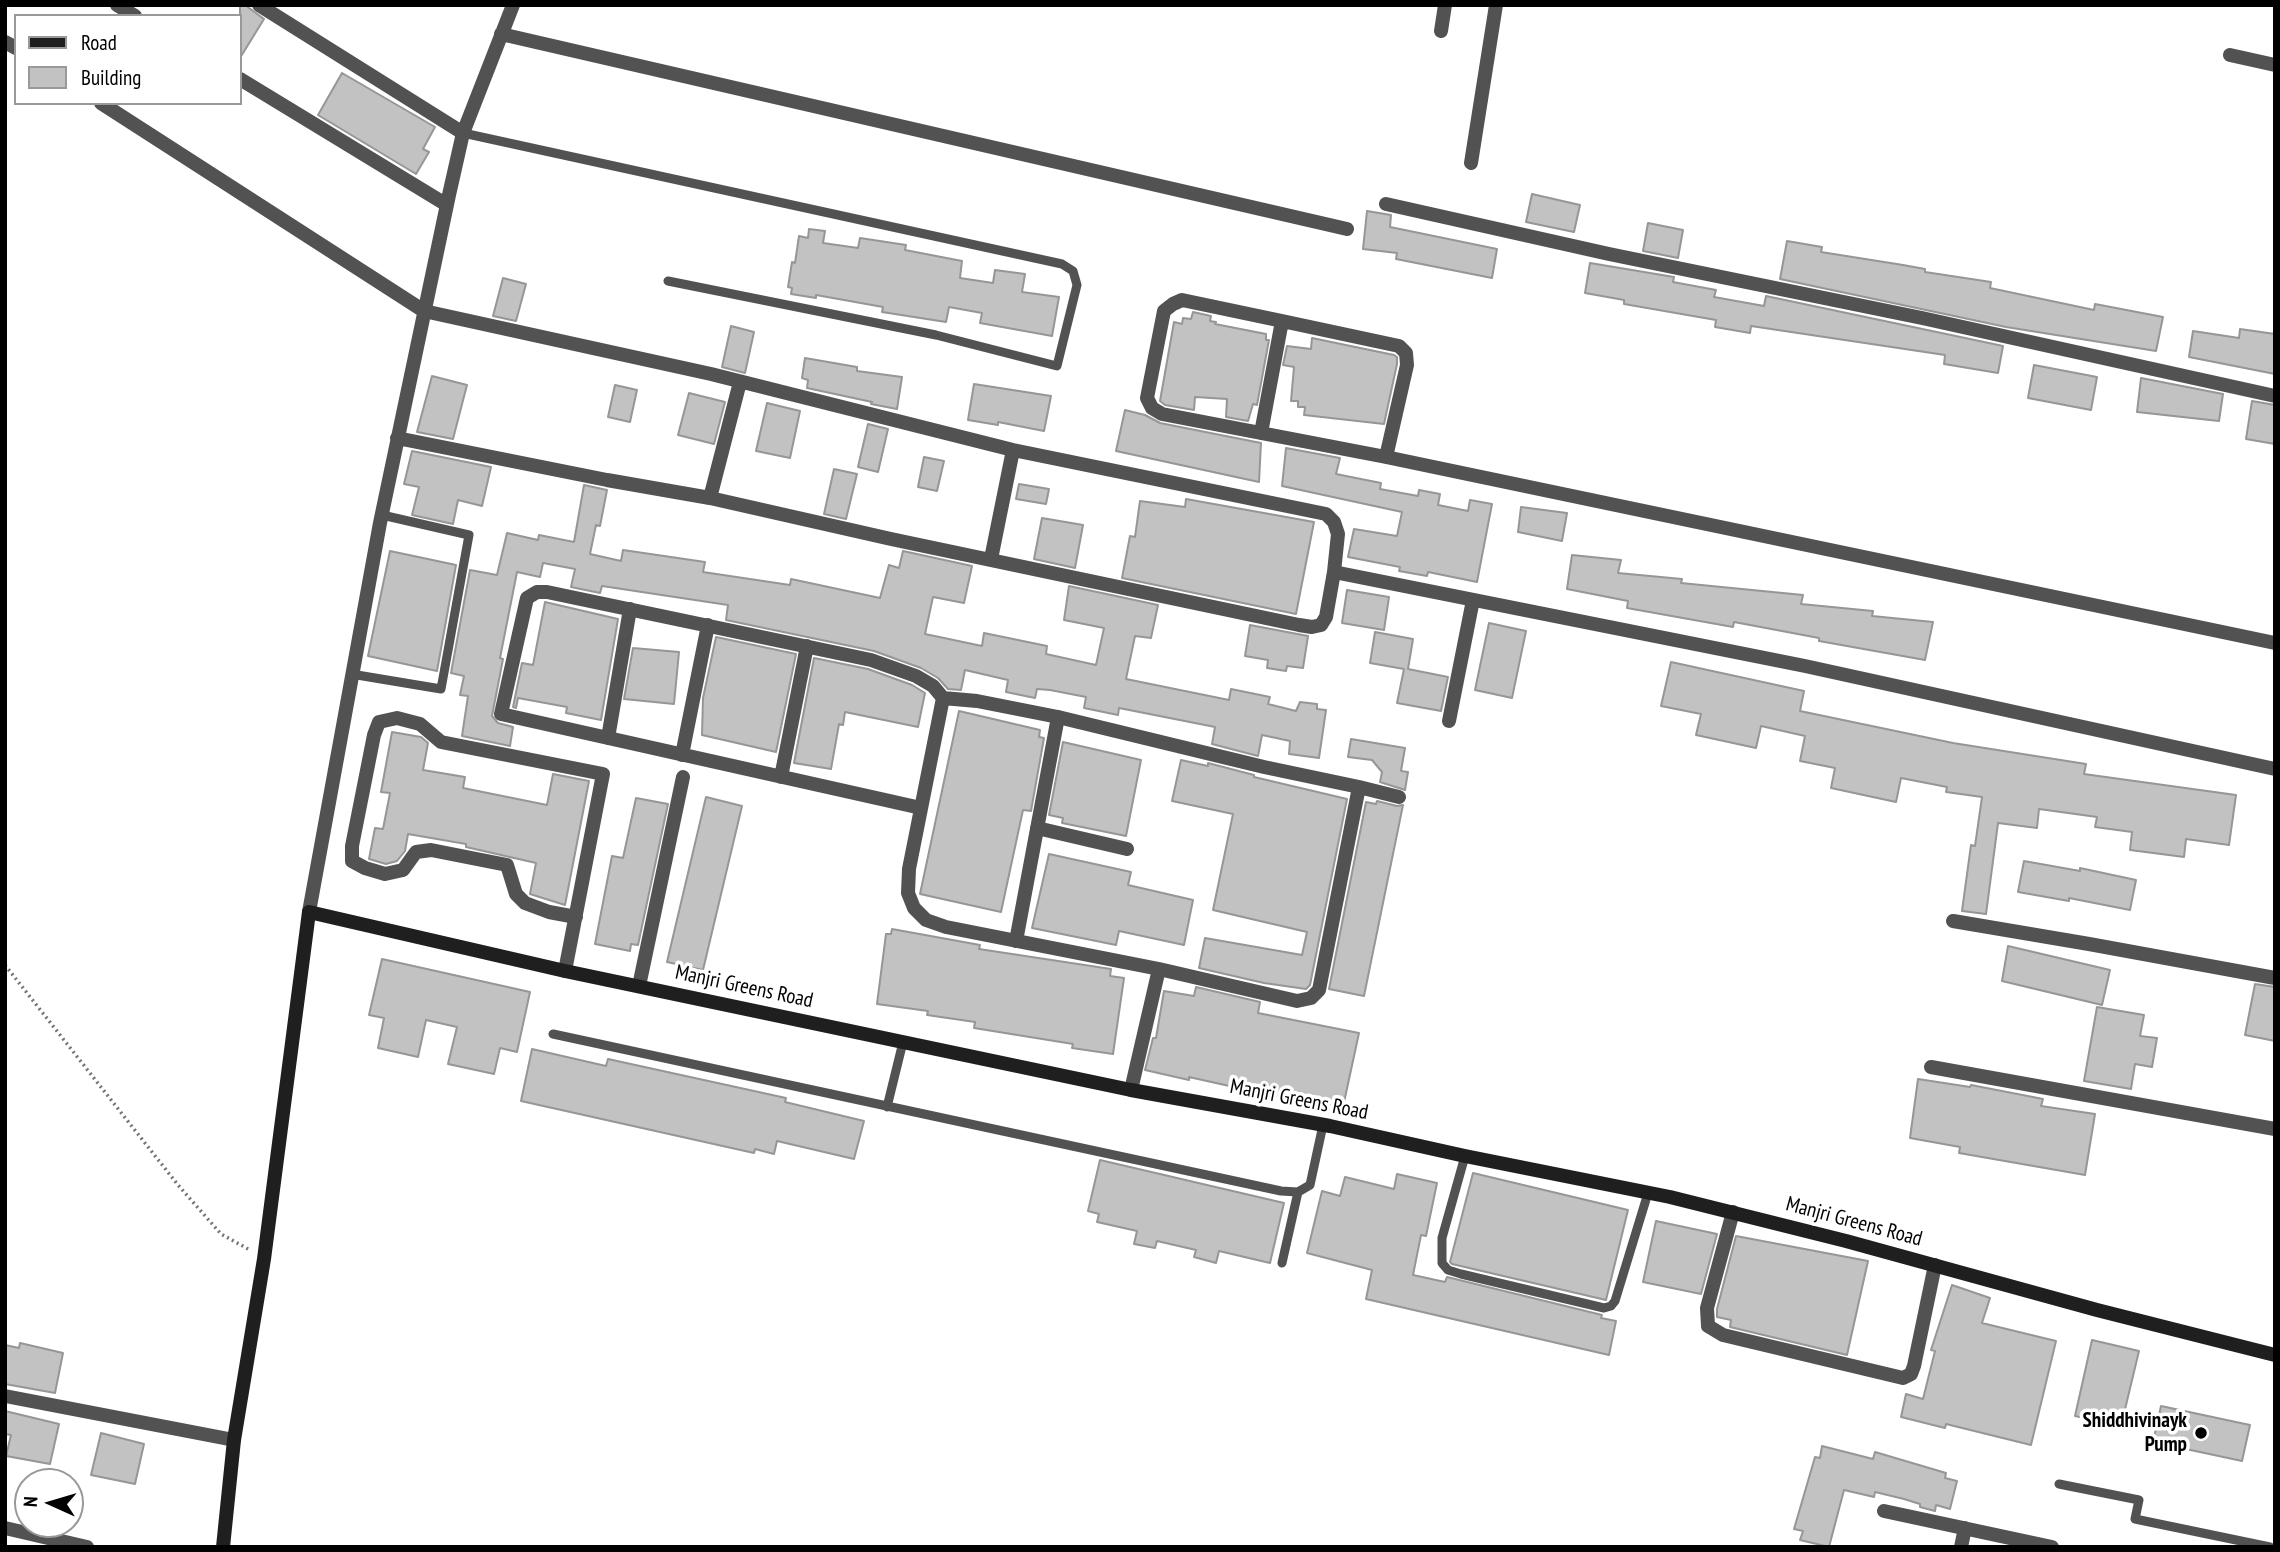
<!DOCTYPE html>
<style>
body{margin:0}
#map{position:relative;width:2280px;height:1552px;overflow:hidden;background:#fff;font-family:"PT Sans Narrow",sans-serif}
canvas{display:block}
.frame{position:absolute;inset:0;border:7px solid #000;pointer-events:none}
.legend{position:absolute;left:14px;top:14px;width:228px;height:91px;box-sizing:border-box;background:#fff;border:2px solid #999;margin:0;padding:9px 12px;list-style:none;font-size:21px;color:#000}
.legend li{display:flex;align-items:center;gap:14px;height:35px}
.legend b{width:35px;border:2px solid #999}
.north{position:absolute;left:14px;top:1468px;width:70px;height:70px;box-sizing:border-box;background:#fff;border:2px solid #999;border-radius:50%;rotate:274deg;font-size:19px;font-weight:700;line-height:28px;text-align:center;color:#000}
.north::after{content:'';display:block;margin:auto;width:24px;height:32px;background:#000;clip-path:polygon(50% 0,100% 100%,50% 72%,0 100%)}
</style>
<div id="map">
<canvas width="2280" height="1552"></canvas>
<div class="frame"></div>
<ul class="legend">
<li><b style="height:9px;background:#1f1f1f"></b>Road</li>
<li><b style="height:19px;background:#c2c2c2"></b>Building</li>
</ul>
<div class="north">N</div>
</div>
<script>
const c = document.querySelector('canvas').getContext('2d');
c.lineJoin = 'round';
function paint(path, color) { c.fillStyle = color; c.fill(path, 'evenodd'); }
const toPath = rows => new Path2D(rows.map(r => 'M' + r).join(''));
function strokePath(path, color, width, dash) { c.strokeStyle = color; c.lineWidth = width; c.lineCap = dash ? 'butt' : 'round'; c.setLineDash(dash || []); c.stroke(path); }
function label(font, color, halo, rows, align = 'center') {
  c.font = font + ' "PT Sans Narrow",sans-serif'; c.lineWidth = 7; c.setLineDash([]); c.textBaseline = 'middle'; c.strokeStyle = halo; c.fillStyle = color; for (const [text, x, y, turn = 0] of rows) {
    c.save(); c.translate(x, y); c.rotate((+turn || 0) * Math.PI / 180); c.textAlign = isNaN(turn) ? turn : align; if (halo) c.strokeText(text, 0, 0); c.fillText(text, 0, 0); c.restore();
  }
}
const building = toPath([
 [240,5,245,5,264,19,240,58,240,5],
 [342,73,435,127,423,149,429,152,416,174,318,115,342,73],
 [1532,194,1580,205,1574,232,1526,222,1532,194],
 [1367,211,1391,215,1390,227,1497,249,1492,278,1396,259,1397,253,1363,249,1367,211],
 [1648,223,1683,230,1678,258,1643,251,1648,223],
 [809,229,825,231,823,243,858,248,860,238,906,245,905,250,962,261,960,278,993,283,995,270,1025,274,1022,292,1059,297,1052,336,980,323,982,313,949,307,946,322,882,312,883,307,816,295,816,298,791,294,792,288,788,287,792,262,795,263,799,236,808,238,809,229],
 [1787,241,1822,247,1821,252,1903,265,1925,269,1925,272,1991,282,1990,288,2094,310,2095,304,2163,317,2156,351,2006,327,1780,279,1787,241],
 [1590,263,1674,277,1673,282,1716,290,1714,297,1764,306,1766,296,2003,346,1998,373,1944,364,1945,355,1751,326,1750,333,1715,327,1716,320,1624,304,1624,300,1585,293,1590,263],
 [503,278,526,284,516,321,493,316,503,278],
 [1193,312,1211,316,1210,321,1216,322,1215,324,1266,334,1266,340,1269,340,1257,405,1253,404,1248,421,1226,417,1227,399,1195,397,1194,410,1165,405,1160,401,1174,322,1182,324,1183,318,1191,319,1193,312],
 [731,326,754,332,745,373,722,367,731,326],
 [2240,329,2275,334,2275,374,2189,357,2193,331,2239,338,2240,329],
 [1312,338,1394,355,1397,357,1397,364,1384,424,1304,415,1305,407,1298,407,1298,401,1291,401,1294,367,1283,365,1287,346,1311,349,1312,338],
 [805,358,857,367,857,371,902,377,897,409,871,404,872,402,807,388,808,380,802,378,805,358],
 [2034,365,2097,377,2091,410,2028,398,2034,365],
 [432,376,467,385,453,439,417,432,432,376],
 [2141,378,2223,394,2219,421,2137,412,2141,378],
 [974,384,1051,396,1044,431,998,422,998,425,968,420,974,384],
 [615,385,637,390,630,422,608,417,615,385],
 [689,393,725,402,714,444,678,435,689,393],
 [2252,401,2275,405,2275,444,2246,439,2252,401],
 [767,403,800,411,790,458,756,451,767,403],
 [1125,410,1145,415,1160,423,1261,443,1259,482,1116,451,1125,410],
 [868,424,888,429,878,472,858,467,868,424],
 [1286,448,1340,458,1336,474,1381,483,1380,489,1418,496,1419,490,1440,494,1438,505,1468,511,1470,500,1492,504,1477,582,1428,572,1427,576,1399,571,1400,567,1348,557,1354,529,1397,536,1402,512,1282,486,1286,448],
 [412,451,491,467,482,506,458,500,453,524,412,515,419,487,404,484,412,451],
 [924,457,944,461,937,491,918,487,924,457],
 [834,469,857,474,846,519,824,514,834,469],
 [1019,484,1049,489,1046,504,1016,499,1019,484],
 [584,485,607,490,600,526,596,525,590,554,621,561,623,550,705,562,703,572,790,585,791,579,880,598,889,565,899,568,903,551,972,566,964,603,933,597,925,634,982,646,984,633,1047,646,1046,654,1096,665,1104,628,1064,620,1069,586,1158,605,1151,638,1135,636,1126,679,1229,700,1231,689,1270,697,1268,704,1296,711,1300,702,1317,704,1317,709,1326,710,1319,758,1289,754,1290,741,1262,735,1258,756,1212,744,1215,727,1119,708,1118,715,1084,708,1086,697,1050,690,1037,689,1035,698,1006,692,1008,680,965,670,961,690,948,689,938,678,921,668,874,651,726,620,728,605,602,586,600,593,571,587,575,569,543,563,540,577,517,572,500,658,503,659,492,716,498,723,513,727,510,746,462,736,468,696,460,695,464,676,451,673,470,570,497,575,507,533,538,540,539,535,574,542,584,485],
 [1186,499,1314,522,1296,614,1122,578,1130,536,1135,537,1140,501,1185,507,1186,499],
 [1521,507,1567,513,1562,541,1518,532,1521,507],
 [1042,518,1083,525,1075,568,1034,559,1042,518],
 [390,551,456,565,437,671,368,656,390,551],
 [1572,555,1621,560,1618,573,1682,579,1681,583,1803,595,1801,604,1873,611,1872,616,1933,622,1925,660,1819,641,1819,638,1734,622,1733,627,1627,608,1628,601,1567,589,1572,555],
 [1347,590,1389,597,1384,630,1342,623,1347,590],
 [545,602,618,619,601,720,566,713,567,707,518,698,516,708,513,707,522,663,533,665,545,602],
 [1489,623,1526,631,1512,698,1475,690,1489,623],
 [1250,625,1308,636,1303,668,1287,666,1286,671,1267,668,1268,660,1245,656,1250,625],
 [1375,632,1413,639,1408,669,1448,677,1441,711,1397,703,1404,669,1370,663,1375,632],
 [716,637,796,654,776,752,702,735,703,698,716,637],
 [633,648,679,652,674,704,624,699,633,648],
 [814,658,868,669,912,685,925,693,918,727,845,712,843,725,839,724,831,769,794,763,814,658],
 [1671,662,1804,691,1800,711,1953,743,2086,764,2084,774,2236,795,2229,845,2186,839,2184,857,2130,850,2132,832,2095,827,2097,817,2039,809,2037,828,1998,823,1986,914,1962,911,1971,845,1975,846,1982,797,1946,792,1947,787,1901,778,1896,802,1831,788,1835,768,1800,761,1805,736,1761,726,1756,748,1696,735,1701,714,1661,706,1671,662],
 [959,711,1040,730,1039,737,1044,738,1031,811,1023,810,1001,912,920,894,959,711],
 [392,732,421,737,428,743,423,770,465,777,463,788,547,805,553,774,589,781,565,905,530,894,536,863,466,847,466,844,408,834,405,851,397,861,386,864,369,859,375,828,383,829,390,793,381,792,392,732],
 [1351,739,1405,748,1401,771,1408,772,1405,790,1380,782,1382,772,1372,760,1348,757,1351,739],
 [1063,742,1141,760,1126,836,1062,823,1063,818,1049,815,1063,742],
 [1181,760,1208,766,1208,763,1254,775,1254,777,1347,799,1310,985,1306,989,1264,983,1199,968,1205,938,1302,955,1307,932,1213,910,1233,814,1172,801,1181,760],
 [706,797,742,806,703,970,667,962,706,797],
 [636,798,668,804,638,945,631,944,630,951,595,944,612,856,623,858,636,798],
 [1377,801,1397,806,1403,805,1364,996,1329,989,1366,802,1376,804,1377,801],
 [1049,854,1131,872,1128,885,1193,900,1184,945,1119,931,1116,945,1032,928,1049,854],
 [2024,861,2080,871,2080,868,2136,880,2130,910,2069,898,2069,901,2018,892,2024,861],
 [892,929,980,945,979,949,1111,969,1110,976,1124,978,1113,1054,1072,1048,1073,1044,974,1028,975,1022,927,1015,928,1011,877,1004,886,934,891,934,892,929],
 [2008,946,2110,970,2102,1005,2002,981,2008,946],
 [382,959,530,992,517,1052,500,1048,494,1074,448,1064,457,1027,426,1020,418,1057,378,1048,384,1018,369,1015,382,959],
 [2255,984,2275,987,2275,1041,2245,1035,2255,984],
 [1196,987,1260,1002,1258,1013,1359,1033,1343,1107,1293,1096,1292,1100,1189,1077,1189,1080,1145,1070,1153,1038,1156,1038,1164,991,1194,996,1196,987],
 [2097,1007,2144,1015,2140,1036,2157,1038,2152,1067,2135,1064,2131,1089,2084,1081,2097,1007],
 [532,1049,606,1066,608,1059,786,1098,785,1102,864,1121,854,1159,777,1141,774,1154,755,1149,754,1153,521,1101,532,1049],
 [1918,1079,1970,1087,1971,1085,2043,1099,2041,1106,2095,1114,2085,1175,1959,1153,1960,1147,1910,1138,1918,1079],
 [1100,1160,1284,1203,1270,1263,1219,1251,1216,1263,1194,1257,1196,1250,1157,1241,1155,1248,1134,1244,1137,1231,1097,1222,1099,1214,1088,1211,1100,1160],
 [1473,1173,1628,1210,1606,1300,1452,1264,1450,1262,1473,1173],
 [1397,1174,1437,1183,1426,1236,1421,1235,1413,1275,1445,1282,1447,1277,1602,1315,1601,1318,1616,1321,1609,1355,1366,1299,1372,1270,1307,1253,1322,1191,1340,1196,1345,1177,1394,1189,1397,1174],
 [1656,1221,1717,1234,1701,1294,1643,1282,1656,1221],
 [1736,1236,1868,1261,1847,1355,1730,1327,1731,1320,1717,1317,1717,1309,1736,1236],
 [1952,1285,1990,1298,1982,1323,2056,1341,2031,1445,1946,1424,1945,1428,1901,1417,1906,1394,1923,1399,1935,1351,1931,1350,1952,1285],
 [2092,1340,2139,1351,2121,1426,2075,1416,2092,1340],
 [20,1343,63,1353,55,1393,5,1384,5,1345,19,1348,20,1343],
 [2161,1406,2250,1425,2242,1461,2153,1442,2161,1406],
 [5,1411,59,1424,50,1464,6,1456,11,1435,5,1434,5,1411],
 [101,1433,144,1444,135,1484,91,1475,101,1433],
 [1822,1446,1873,1459,1875,1452,1946,1473,1945,1478,1957,1481,1950,1509,1936,1505,1935,1511,1920,1507,1920,1504,1904,1499,1875,1492,1874,1497,1844,1490,1829,1547,1800,1540,1803,1531,1794,1529,1815,1457,1820,1458,1822,1446]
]);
paint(building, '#c2c2c2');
strokePath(building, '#969696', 2);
strokePath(toPath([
 [5,965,178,1185,221,1234,250,1250]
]), '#747474', 3.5, [2, 3.5]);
strokePath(toPath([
 [463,133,1062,264,1073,271,1077,285,1057,366,936,335,668,281],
 [351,674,441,689,469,535,382,515],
 [553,1034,1281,1191,1298,1192,1310,1185,1323,1125],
 [887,1107,903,1042],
 [1465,1156,1442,1238,1442,1263,1448,1270,1461,1274,1604,1308,1611,1306,1615,1301,1648,1193],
 [1282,1263,1298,1192],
 [2059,1484,2139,1500,2135,1519,2270,1547]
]), '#525252', 9);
strokePath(toPath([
 [117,5,135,16],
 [259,5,463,133],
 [1441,31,1445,5],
 [501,34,1347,229],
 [5,42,16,48],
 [2230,55,2275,65],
 [240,79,447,205],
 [101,103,424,311,711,374,1013,450,1326,514,1334,522,1338,534,1334,572,1805,666,2275,769],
 [1471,163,1496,5],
 [1386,204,1609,254,1922,318,2275,396],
 [1282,321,1399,346,1406,353,1407,365,1386,457],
 [1261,433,1282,321,1182,300,1173,304,1164,311,1147,398,1152,408,1162,414,1386,457,2275,643],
 [397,438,607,480,710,498,891,539,1299,625,1312,627,1321,625,1326,617,1334,572],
 [710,498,740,382],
 [991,559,1013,450],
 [1449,721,1473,600],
 [608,738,630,609],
 [682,755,708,625],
 [781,777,807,646],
 [1359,787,1319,990,1311,998,1297,1001,1159,969,946,927,926,920,914,908,908,893,909,869,943,698,977,701,1058,717,1264,767,1359,787,1399,797],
 [921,808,501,714,527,598,537,592,547,592,871,660,916,676,933,686,943,698],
 [1037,828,1127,849],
 [309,912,380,523,449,195,463,133,513,5],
 [1953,921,2089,944,2275,978],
 [1016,941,1058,717],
 [565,971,603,774,441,742,420,724,397,718,379,722,374,735,352,846,352,861,365,868,385,874,403,870,416,852,431,850,507,865,516,894,525,903,549,912,576,917],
 [639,986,683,777],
 [1931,1067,2275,1129],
 [1131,1090,1159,969],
 [1733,1212,1707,1308,1708,1326,1723,1335,1903,1378,1911,1374,1914,1366,1935,1265],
 [5,1396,234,1440],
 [1884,1511,2052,1547],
 [5,1528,87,1547],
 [1961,1547,1965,1528]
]), '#525252', 14);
strokePath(toPath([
 [223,1547,234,1440,264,1259,309,912,565,971,1131,1090,1330,1126,1465,1156,1670,1197,1846,1241,2097,1310,2275,1355]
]), '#1f1f1f', 14);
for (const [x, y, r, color] of [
 [2201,1433,7,"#000"]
]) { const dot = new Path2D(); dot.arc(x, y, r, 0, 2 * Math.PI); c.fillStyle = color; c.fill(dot); strokePath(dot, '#fff', 2.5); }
label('21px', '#000', '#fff', [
 ["Manjri Greens Road",744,987,12],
 ["Manjri Greens Road",1299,1100,11],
 ["Manjri Greens Road",1854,1222,15]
]);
label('bold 21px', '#000', '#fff', [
 ["Shiddhivinayk",2187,1421],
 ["Pump",2187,1445]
], 'right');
</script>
